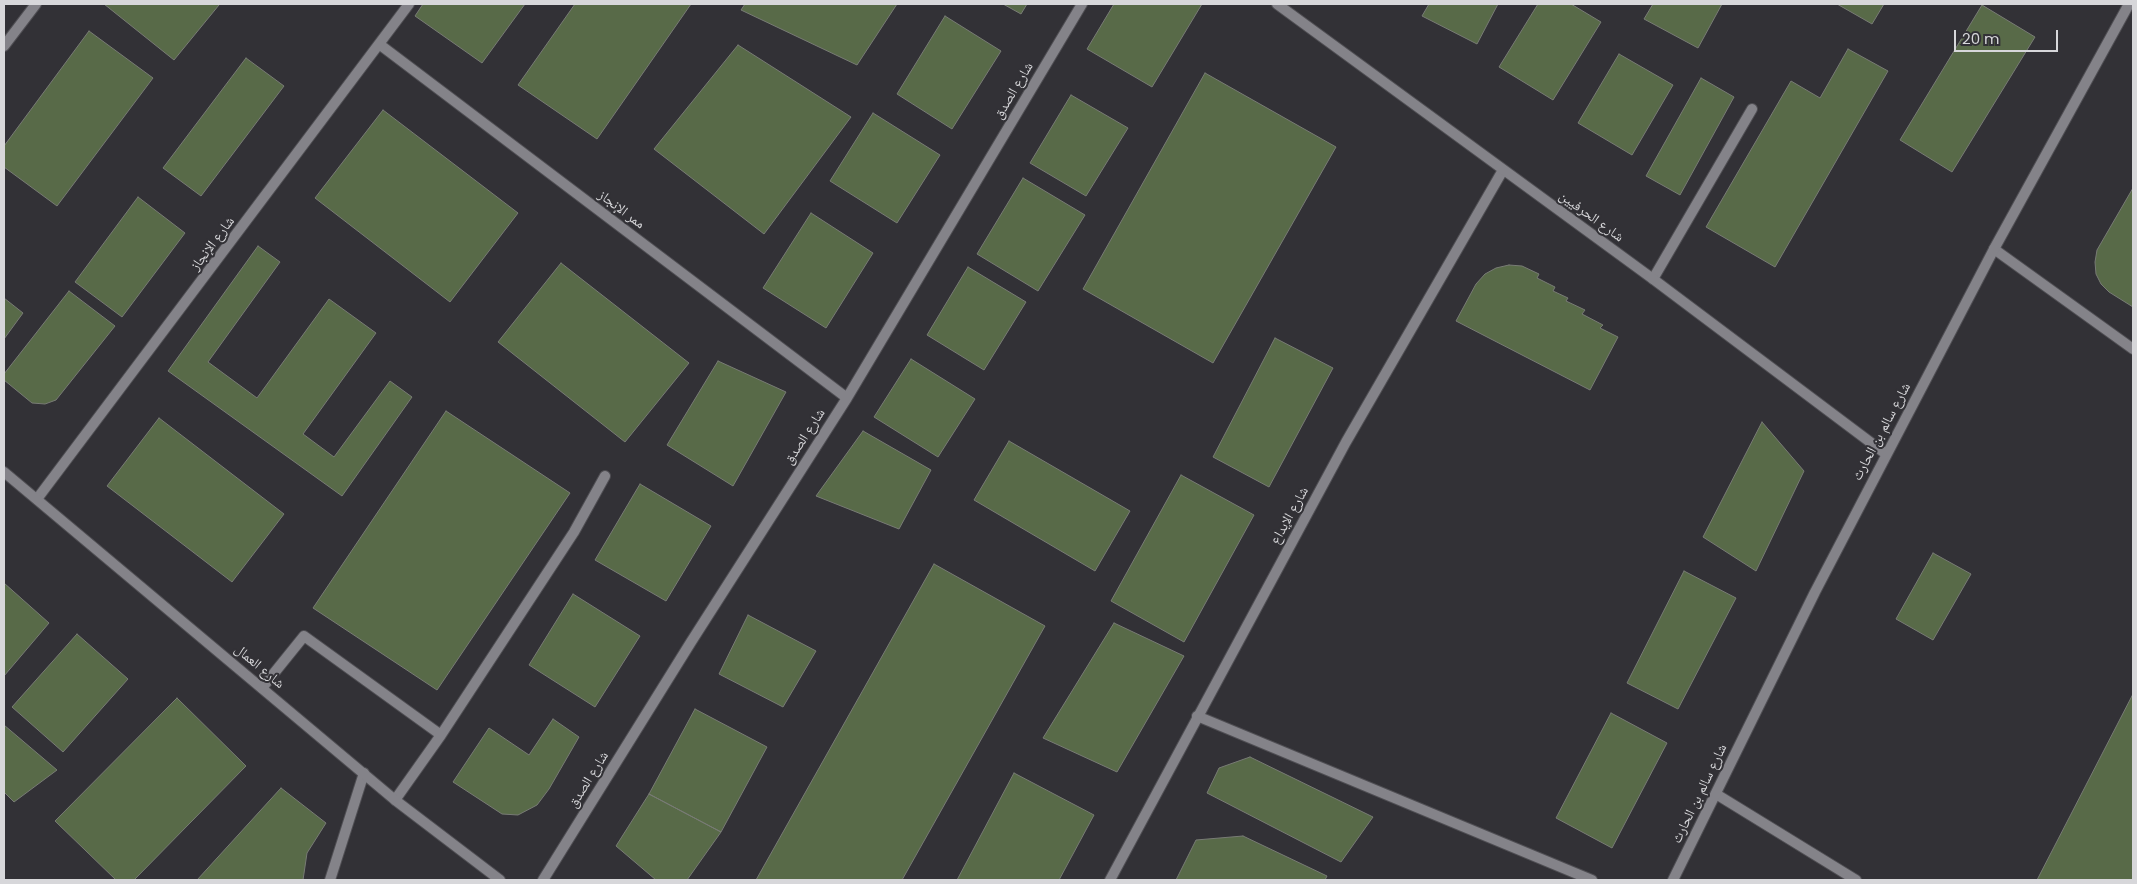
<!DOCTYPE html>
<meta charset="utf-8">
<style>
body{margin:0}
#map{position:relative;width:2137px;height:884px;overflow:hidden;background:#323136;font-family:Poppins,sans-serif}
canvas{display:block}
.frame{position:absolute;inset:0;border:5px solid #d7d7da;pointer-events:none}
.scale{position:absolute;left:1954px;top:30px;width:104px;height:22px;box-sizing:border-box;border:2px solid #d7d7da;border-top:0;padding-left:6px;font-size:15px;line-height:18px;white-space:nowrap;color:#d7d7da;-webkit-text-stroke:4px #323136;paint-order:stroke}
</style>
<div id="map">
<canvas width="2137" height="884"></canvas>
<div class="frame"></div>
<div class="scale">20 m</div>
</div>
<script>
const c = document.querySelector('canvas').getContext('2d');
c.lineJoin = 'round';
function paint(path, color) { c.fillStyle = color; c.fill(path, 'evenodd'); }
const toPath = rows => new Path2D(rows.map(r => 'M' + r).join(''));
function strokePath(path, color, width, dash) { c.strokeStyle = color; c.lineWidth = width; c.lineCap = dash ? 'butt' : 'round'; c.setLineDash(dash || []); c.stroke(path); }
function label(font, color, halo, rows, align = 'center') {
  c.font = font + ' Poppins,"Noto Naskh Arabic",sans-serif'; c.lineWidth = 4; c.setLineDash([]); c.textBaseline = 'middle'; c.strokeStyle = halo; c.fillStyle = color; for (const [text, x, y, turn = 0] of rows) {
    c.save(); c.translate(x, y); c.rotate((+turn || 0) * Math.PI / 180); c.textAlign = isNaN(turn) ? turn : align; if (halo) c.strokeText(text, 0, 0); c.fillText(text, 0, 0); c.restore();
  }
}
const building = toPath([
 [104,4,218,4,219,5,174,60,104,4],
 [423,4,525,4,482,63,415,16,423,4],
 [575,4,691,4,597,139,518,85,575,4],
 [745,4,897,4,857,65,741,10,745,4],
 [1003,4,1027,4,1021,14,1003,4],
 [1114,4,1202,4,1152,87,1087,49,1114,4],
 [1429,4,1498,4,1477,44,1422,16,1429,4],
 [1538,4,1571,4,1601,22,1553,100,1499,67,1538,4],
 [1653,4,1722,4,1698,48,1644,19,1653,4],
 [1837,4,1884,4,1872,24,1837,4],
 [1982,5,2035,37,1952,172,1900,140,1982,5],
 [945,16,1001,51,952,129,897,94,945,16],
 [89,31,153,78,57,206,4,167,4,146,89,31],
 [738,45,851,117,764,234,654,149,738,45],
 [1848,49,1888,71,1775,267,1706,227,1791,81,1820,98,1848,49],
 [1619,54,1673,85,1632,155,1578,123,1619,54],
 [246,58,284,86,201,196,163,168,246,58],
 [1205,73,1336,147,1213,363,1083,289,1205,73],
 [1701,78,1734,97,1680,195,1646,176,1701,78],
 [1071,95,1128,128,1086,196,1030,163,1071,95],
 [383,110,518,213,450,302,315,198,383,110],
 [873,113,940,155,897,223,830,181,873,113],
 [1023,178,1085,215,1038,291,977,254,1023,178],
 [2133,188,2133,307,2109,292,2101,284,2096,274,2095,262,2097,250,2133,188],
 [138,197,185,233,122,317,75,282,138,197],
 [811,213,873,253,826,328,763,288,811,213],
 [258,246,280,262,208,362,257,398,329,299,376,333,303,434,334,457,390,381,412,397,342,496,168,371,258,246],
 [561,263,689,363,625,442,498,342,561,263],
 [1509,265,1522,266,1539,274,1537,278,1555,287,1553,291,1568,298,1566,301,1585,310,1582,314,1603,325,1600,328,1618,337,1590,390,1456,321,1476,284,1485,274,1496,268,1509,265],
 [968,267,1026,302,984,370,927,335,968,267],
 [69,291,115,326,56,400,45,404,32,403,4,380,4,374,69,291],
 [4,298,23,313,4,339,4,298],
 [1275,338,1333,368,1269,487,1213,457,1275,338],
 [911,359,975,399,938,457,874,417,911,359],
 [718,361,786,392,733,486,667,445,718,361],
 [446,411,570,493,437,690,313,608,446,411],
 [159,418,284,514,232,582,107,486,159,418],
 [1762,422,1804,471,1756,571,1703,537,1762,422],
 [863,431,931,470,899,529,816,496,863,431],
 [1009,441,1130,511,1095,571,974,500,1009,441],
 [1181,475,1254,515,1184,642,1111,601,1181,475],
 [640,484,711,526,666,601,595,560,640,484],
 [1933,553,1971,574,1933,640,1896,619,1933,553],
 [934,564,1045,626,902,880,756,880,934,564],
 [1684,571,1736,598,1678,709,1627,683,1684,571],
 [4,583,49,623,4,676,4,583],
 [573,594,640,636,595,707,529,665,573,594],
 [748,615,816,651,783,707,719,674,748,615],
 [1114,623,1184,656,1117,772,1043,738,1114,623],
 [77,634,128,679,63,752,12,707,77,634],
 [2133,694,2133,880,2037,880,2133,694],
 [177,698,246,766,134,880,116,880,55,821,177,698],
 [695,709,767,747,721,832,649,794,695,709],
 [1611,713,1667,743,1612,848,1556,818,1611,713],
 [553,719,579,737,549,789,537,805,518,815,502,814,453,782,489,728,529,755,553,719],
 [4,725,57,770,14,802,4,792,4,725],
 [1250,757,1373,817,1341,862,1207,793,1219,768,1250,757],
 [1014,773,1094,815,1059,880,957,880,1014,773],
 [281,788,326,823,307,853,303,880,197,880,281,788],
 [649,794,721,832,687,880,656,880,616,846,649,794],
 [1243,836,1327,876,1325,880,1176,880,1196,840,1243,836]
]);
paint(building, '#586a48');
strokePath(building, '#787b75', 1);
const service = toPath([
 [1653,279,1752,109],
 [262,688,304,636,441,735],
 [1197,716,1592,880],
 [1716,794,1856,880],
 [395,800,441,735,574,532,605,476],
 [330,880,364,773]
]);
const minor = toPath([
 [379,44,847,398],
 [4,46,36,4],
 [1994,249,2133,349],
 [37,499,409,4],
 [543,880,691,642,847,398,1082,4],
 [1110,880,1346,442,1503,170]
]);
const tertiary = toPath([
 [1277,4,1653,279,1886,454],
 [4,472,395,800,500,880],
 [1673,880,1815,592,1994,249,2129,4]
]);
strokePath(service, '#4f4e53', 12);
strokePath(minor, '#4f4e53', 12);
strokePath(tertiary, '#4f4e53', 12);
strokePath(service, '#848389', 10);
strokePath(minor, '#848389', 10);
strokePath(tertiary, '#848389', 10);
label('14px', '#d7d7da', '#323136', [
 ["شارع الصدق",1014,91,-59],
 ["ممر الإنجاز",621,210,37],
 ["شارع الحرفيين",1591,217,36],
 ["شارع الإنجاز",213,244,-53],
 ["شارع سالم بن الحارث",1882,432,-62],
 ["شارع الصدق",805,437,-57],
 ["شارع الإبداع",1290,516,-61],
 ["شارع العمال",259,667,40],
 ["شارع الصدق",589,780,-58],
 ["شارع سالم بن الحارث",1700,794,-64]
]);
</script>
